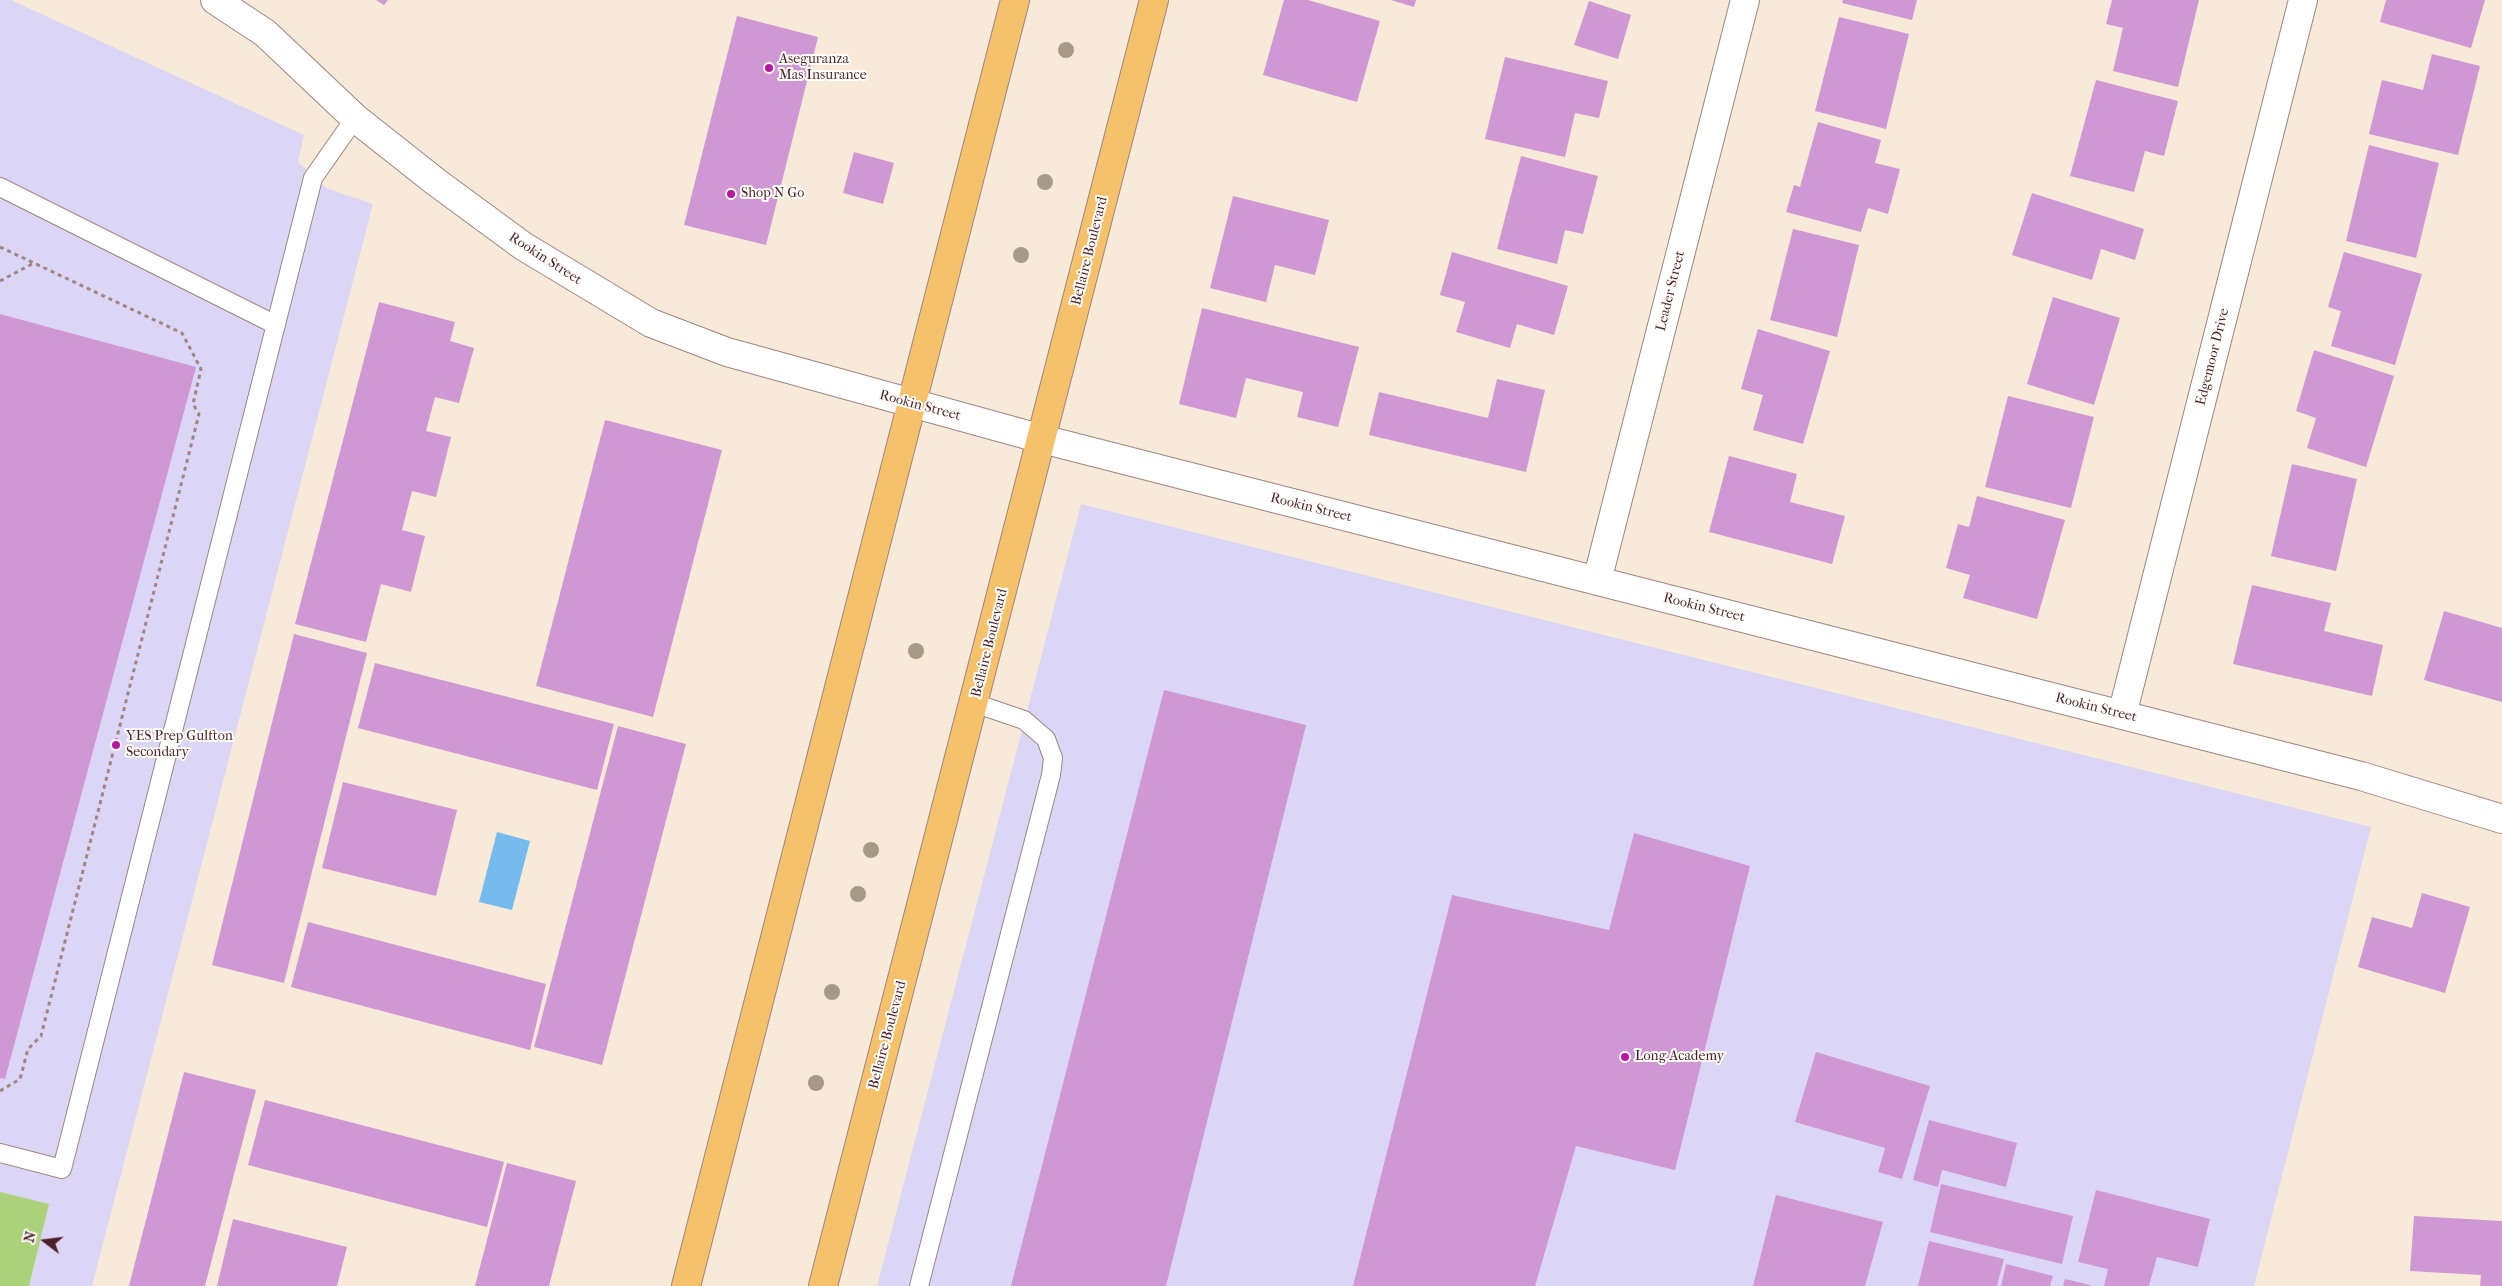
<!DOCTYPE html>
<style>
body{margin:0}
#map{position:relative;width:2502px;height:1286px;overflow:hidden;background:#f7ead8;font-family:"IM FELL French Canon",serif}
canvas{display:block}
.north{position:absolute;left:20px;top:1216px;width:50px;height:50px;-webkit-text-stroke:4px #fdfcf7;paint-order:stroke;rotate:285deg;font-size:14px;font-weight:700;line-height:20px;text-align:center;color:#4a1f2b}
.north::after{content:'';display:block;margin:auto;width:18px;height:22px;background:#4a1f2b;clip-path:polygon(50% 0,100% 100%,50% 72%,0 100%)}
</style>
<div id="map">
<canvas width="2502" height="1286"></canvas>
<div class="north">N</div>
</div>
<script>
const c = document.querySelector('canvas').getContext('2d');
c.lineJoin = 'round';
function paint(path, color) { c.fillStyle = color; c.fill(path, 'evenodd'); }
const toPath = rows => new Path2D(rows.map(r => 'M' + r).join(''));
function strokePath(path, color, width, dash) { c.strokeStyle = color; c.lineWidth = width; c.lineCap = dash ? 'butt' : 'round'; c.setLineDash(dash || []); c.stroke(path); }
function label(font, color, halo, rows, align = 'center') {
  c.font = font + ' "IM FELL French Canon",serif'; c.lineWidth = 4; c.setLineDash([]); c.textBaseline = 'middle'; c.strokeStyle = halo; c.fillStyle = color; for (const [text, x, y, turn = 0] of rows) {
    c.save(); c.translate(x, y); c.rotate((+turn || 0) * Math.PI / 180); c.textAlign = isNaN(turn) ? turn : align; if (halo) c.strokeText(text, 0, 0); c.fillText(text, 0, 0); c.restore();
  }
}
paint(toPath([
 [0,0,11,0,304,135,298,162,328,189,373,204,92,1286,0,1286],
 [1081,504,2371,827,2254,1286,877,1286]
]), '#dcd6f6');
paint(toPath([
 [0,1192,49,1204,29,1286,0,1286]
]), '#acd17b');
paint(toPath([
 [497,832,530,841,512,910,479,902]
]), '#76bbed');
paint(toPath([
 [376,0,388,0,384,5],
 [1284,0,1308,0,1380,21,1357,102,1263,75],
 [1391,0,1416,0,1414,7],
 [1843,0,1917,0,1912,20,1842,3],
 [2112,0,2199,0,2178,87,2113,71,2123,28,2106,24],
 [2386,0,2485,0,2471,48,2380,22],
 [1589,1,1631,15,1618,59,1574,45],
 [737,16,818,37,766,245,684,225],
 [1839,17,1909,34,1886,129,1815,111],
 [2432,54,2480,66,2458,155,2369,134,2382,80,2423,90],
 [1505,57,1608,81,1599,118,1575,113,1565,157,1485,139],
 [2096,80,2178,101,2164,156,2145,151,2134,192,2070,176],
 [1818,122,1881,140,1875,163,1900,169,1888,214,1868,208,1861,232,1786,212,1794,185,1800,187],
 [2369,145,2439,163,2416,258,2346,241],
 [854,152,894,163,883,204,843,193],
 [1521,156,1598,176,1583,234,1565,230,1557,264,1497,249],
 [2032,193,2144,229,2135,260,2101,249,2092,280,2012,255],
 [1233,196,1329,220,1315,275,1275,265,1266,302,1210,288],
 [1793,229,1859,245,1837,337,1770,320],
 [1452,252,1568,286,1554,335,1517,324,1510,348,1456,332,1465,302,1440,295],
 [2344,252,2422,274,2395,365,2331,346,2341,311,2328,307],
 [2053,297,2120,318,2094,405,2027,384],
 [379,302,455,322,450,341,474,348,459,403,435,397,426,431,451,437,436,497,412,491,402,530,425,536,411,592,381,584,366,642,295,624],
 [1202,308,1359,347,1338,427,1297,417,1303,392,1246,378,1236,418,1179,404],
 [0,314,196,367,5,1079,0,1078],
 [1758,329,1830,351,1803,444,1753,430,1763,395,1741,389],
 [2314,350,2394,376,2366,467,2307,448,2316,418,2296,411],
 [1497,379,1545,390,1526,472,1369,435,1379,392,1488,418],
 [2008,396,2094,417,2071,508,1985,487],
 [605,420,722,450,653,717,536,686],
 [1729,456,1797,474,1790,502,1845,516,1832,564,1709,532],
 [2292,464,2357,479,2336,571,2271,556],
 [1977,496,2065,520,2037,619,1963,598,1970,575,1946,568,1958,524,1969,527],
 [2252,585,2331,603,2324,631,2383,645,2372,696,2233,664],
 [2444,611,2502,628,2502,702,2424,680],
 [294,634,367,653,284,983,212,965],
 [375,663,614,724,597,790,358,728],
 [1164,690,1306,725,1166,1286,1011,1286],
 [618,726,686,744,602,1065,534,1047],
 [343,782,457,810,436,896,322,868],
 [1634,833,1750,866,1675,1170,1576,1146,1535,1286,1353,1286,1452,895,1609,930],
 [2422,893,2470,907,2445,993,2358,967,2372,917,2412,928],
 [308,922,546,984,530,1050,291,987],
 [1816,1052,1930,1086,1902,1179,1878,1172,1885,1148,1795,1122],
 [184,1072,256,1090,205,1286,129,1286],
 [265,1100,504,1162,487,1227,248,1165],
 [1929,1120,2017,1143,2006,1187,1942,1170,1938,1187,1913,1180],
 [507,1163,576,1181,549,1286,475,1286],
 [1941,1184,2073,1216,2062,1264,1930,1232],
 [2096,1190,2210,1219,2198,1267,2157,1257,2149,1286,2104,1286,2108,1269,2078,1262],
 [1776,1195,1883,1222,1865,1286,1753,1286],
 [2414,1216,2502,1221,2502,1286,2480,1286,2481,1275,2410,1271],
 [233,1219,347,1247,337,1286,217,1286],
 [1929,1241,2004,1259,1997,1286,1918,1286],
 [2006,1264,2053,1276,2050,1286,2001,1286],
 [2065,1279,2090,1285,2090,1286,2063,1286]
]), '#d097d5');
const service = toPath([
 [0,187,276,325],
 [0,1153,62,1169,313,178,355,118],
 [919,1286,1051,775,1053,758,1046,739,1024,720,974,703]
]);
const minor = toPath([
 [1042,439,2361,776,2502,819],
 [1597,581,1745,0],
 [2122,715,2303,0]
]);
const tertiary = toPath([
 [215,0,265,33,355,118,436,182,523,246,651,323,727,352,1042,439]
]);
const primary = toPath([
 [686,1286,1015,0],
 [823,1286,1154,0]
]);
strokePath(service, '#a08482', 20);
strokePath(minor, '#a08482', 30);
strokePath(tertiary, '#a08482', 30);
strokePath(primary, '#a08482', 30);
strokePath(toPath([
 [0,247,182,333,201,369,193,404,199,414,41,1036,28,1049,20,1079,0,1091],
 [0,281,34,263]
]), '#a08482', 3, [4, 4]);
strokePath(service, '#fff', 18);
strokePath(minor, '#fff', 28);
strokePath(tertiary, '#fff', 28);
strokePath(primary, '#f5c16b', 28);
c.fillStyle = '#a89886';
for (const [x, y] of [
 [1066,50],
 [1045,182],
 [1021,255],
 [916,651],
 [871,850],
 [858,894],
 [832,992],
 [816,1083]
]) { c.beginPath(); c.arc(x, y, 8, 0, 2 * Math.PI); c.fill(); }
for (const [x, y, r, color] of [
 [769,68,5,"#b5179e"],
 [731,194,5,"#b5179e"],
 [116,745,5,"#b5179e"],
 [1625,1057,5,"#b5179e"]
]) { const dot = new Path2D(); dot.arc(x, y, r, 0, 2 * Math.PI); c.fillStyle = color; c.fill(dot); strokePath(dot, '#fdfcf7', 2); }
label('14px', '#4a1f2b', '#fdfcf7', [
 ["Aseguranza",779,60],
 ["Mas Insurance",779,76],
 ["Shop N Go",741,194],
 ["YES Prep Gulfton",126,737],
 ["Secondary",126,753],
 ["Long Academy",1635,1057]
], 'left');
label('14px', '#4a1f2b', '#fdfcf7', [
 ["Bellaire Boulevard",1090,251,-76],
 ["Rookin Street",545,259,33],
 ["Leader Street",1671,291,-76],
 ["Edgemoor Drive",2213,357,-76],
 ["Rookin Street",920,406,15],
 ["Rookin Street",1311,508,14],
 ["Rookin Street",1704,608,14],
 ["Bellaire Boulevard",990,643,-76],
 ["Rookin Street",2096,708,14],
 ["Bellaire Boulevard",888,1035,-75]
]);
</script>
